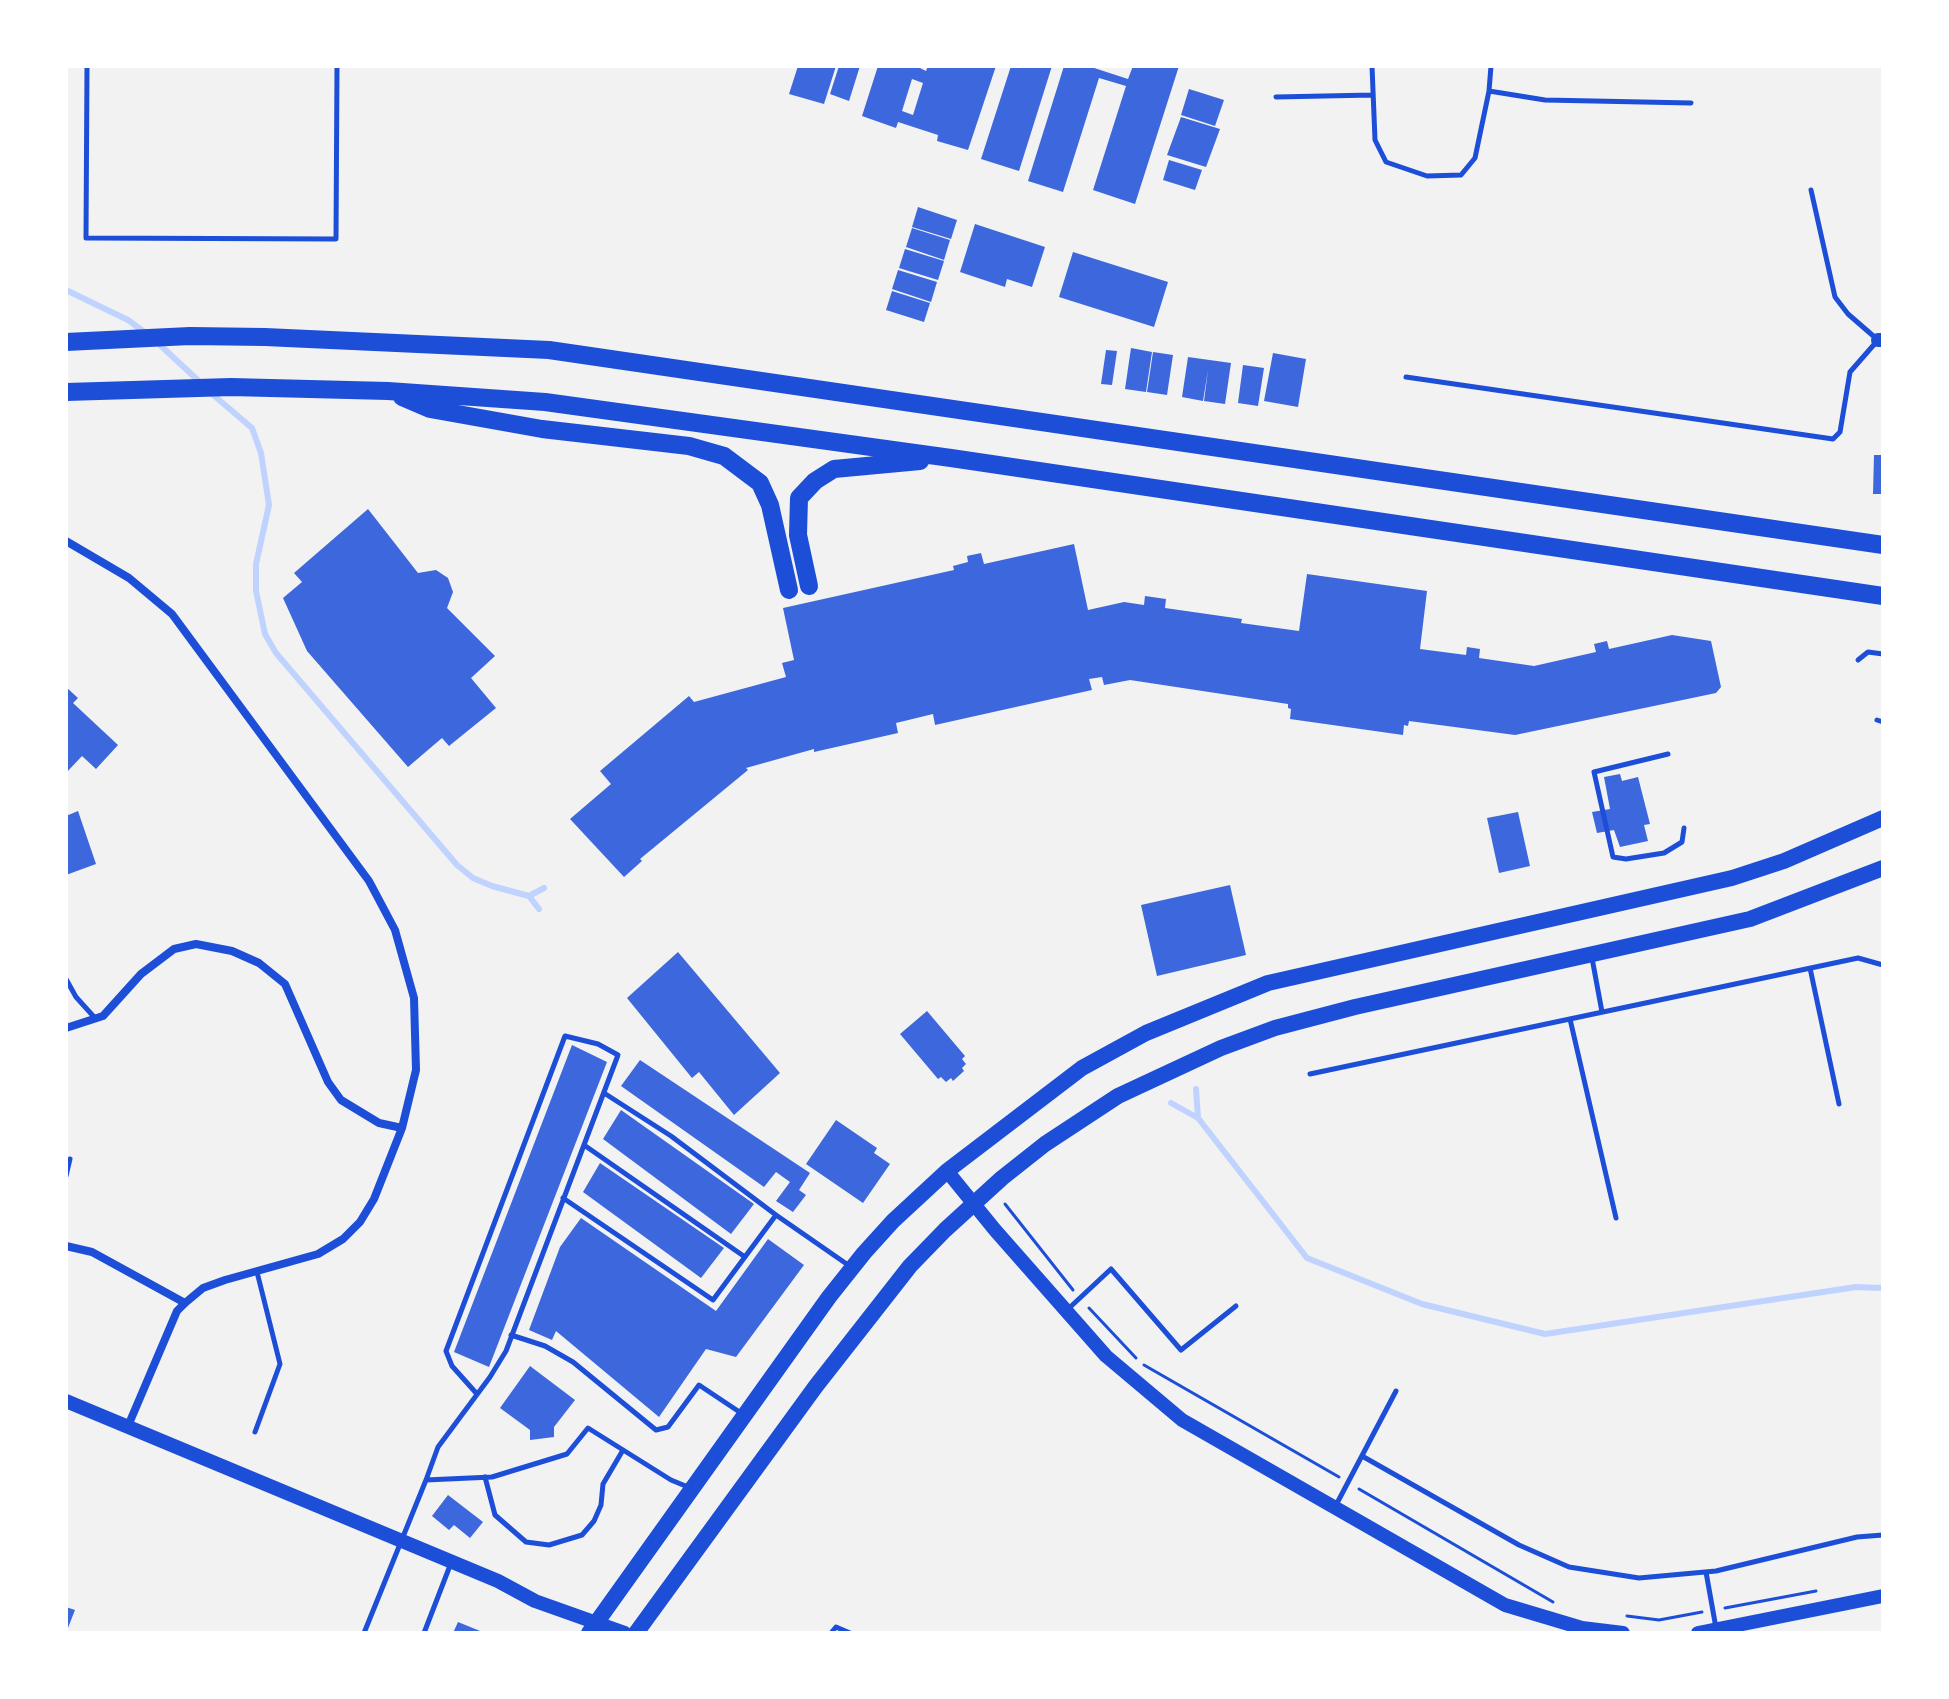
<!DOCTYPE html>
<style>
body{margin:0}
#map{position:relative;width:1949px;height:1699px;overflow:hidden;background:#f2f2f2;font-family:Cabin,sans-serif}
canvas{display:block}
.frame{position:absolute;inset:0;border:68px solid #fff;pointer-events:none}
</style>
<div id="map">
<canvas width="1949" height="1699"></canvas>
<div class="frame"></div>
</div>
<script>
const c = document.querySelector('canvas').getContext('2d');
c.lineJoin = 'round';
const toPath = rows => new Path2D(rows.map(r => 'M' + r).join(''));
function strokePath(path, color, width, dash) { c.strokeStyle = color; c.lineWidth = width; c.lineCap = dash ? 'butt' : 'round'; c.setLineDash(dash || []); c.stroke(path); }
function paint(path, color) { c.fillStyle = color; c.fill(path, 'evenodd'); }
strokePath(toPath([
 [66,290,128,320,147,334],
 [159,344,203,385],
 [211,393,252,428,261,453,269,505,256,564,256,591,265,634,276,653,457,865,473,878,492,886,529,896,539,909],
 [529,896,544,888],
 [1196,1089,1198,1118],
 [1171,1103,1198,1118,1307,1258,1422,1304,1545,1334,1856,1287,1883,1288]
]), '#bfd3fe', 6);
paint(toPath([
 [798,66,836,66,824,104,789,94],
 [839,66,860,66,849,101,830,94],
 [878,66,916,66,926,71,928,66,996,66,968,150,937,141,938,135,898,122,896,128,862,116],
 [912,79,923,83,913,115,902,111],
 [1011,66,1052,66,1019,171,981,159],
 [1064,66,1088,66,1128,79,1133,66,1179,66,1135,204,1093,190,1126,86,1099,78,1063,192,1028,181],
 [1189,89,1224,100,1215,126,1181,115],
 [1181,117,1220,129,1206,167,1167,155],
 [1169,160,1202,170,1195,190,1163,180],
 [918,207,957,220,951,239,912,227],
 [975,224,1045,247,1032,287,1007,279,1005,287,960,272],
 [912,228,950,240,944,260,906,247],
 [905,249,944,261,938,280,899,268],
 [1073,252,1168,282,1154,327,1059,297],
 [898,270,937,282,931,302,892,289],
 [892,291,930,303,924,322,886,310],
 [1131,348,1152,352,1146,392,1125,389],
 [1106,350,1117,351,1112,385,1101,384],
 [1153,352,1173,355,1167,395,1147,392],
 [1273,353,1306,359,1298,407,1264,401],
 [1188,357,1231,363,1225,404,1204,401,1208,370,1203,401,1182,397],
 [1243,365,1264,368,1258,406,1238,403],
 [1874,455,1883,455,1883,494,1873,494],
 [368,509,418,573,436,570,448,578,453,592,447,608,495,656,471,678,496,708,449,746,442,738,408,767,307,651,283,598,302,582,294,573],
 [1074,544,1088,610,1124,602,1144,605,1145,596,1166,599,1165,608,1242,619,1241,623,1299,631,1307,574,1427,591,1420,649,1466,655,1467,647,1480,649,1479,658,1534,666,1596,652,1594,644,1607,641,1609,649,1672,635,1711,641,1721,687,1716,693,1515,735,1409,721,1408,726,1404,725,1403,735,1290,719,1291,709,1288,708,1288,704,1130,680,1104,685,1102,677,1089,679,1092,690,935,725,933,714,896,723,898,733,814,752,814,749,746,768,748,770,640,859,642,861,624,877,570,819,611,784,600,771,689,696,694,702,786,677,782,663,794,660,783,608,954,570,953,566,968,562,967,556,981,553,984,564],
 [66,687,78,698,73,703,118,745,96,769,82,756,66,773],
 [1620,774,1622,781,1638,777,1650,824,1644,825,1648,841,1620,847,1614,830,1597,833,1592,812,1610,809,1604,777],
 [78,811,96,864,66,875,66,816],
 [1518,812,1530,866,1499,873,1487,818],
 [1230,885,1246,955,1157,976,1141,905],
 [678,952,780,1073,734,1115,699,1072,692,1078,627,998],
 [927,1011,965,1056,962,1059,966,1064,962,1068,964,1071,953,1081,951,1078,946,1082,941,1077,938,1079,900,1034],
 [572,1045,607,1062,489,1367,454,1352],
 [640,1060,810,1173,799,1190,806,1195,793,1212,776,1201,790,1182,776,1172,764,1187,621,1086],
 [621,1110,754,1204,731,1234,603,1139],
 [836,1120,877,1148,874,1153,890,1164,863,1203,806,1164],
 [600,1163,724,1248,701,1278,583,1192],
 [581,1218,716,1311,768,1239,804,1265,736,1357,706,1349,659,1417,556,1331,552,1340,529,1330,560,1247],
 [530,1366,575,1400,554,1427,554,1437,530,1440,530,1430,500,1408],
 [448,1495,483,1522,470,1538,454,1525,449,1530,432,1516],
 [66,1607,75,1610,66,1633],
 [458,1622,485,1633,453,1633]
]), '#3d67dc');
strokePath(toPath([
 [1005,1204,1073,1290],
 [1089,1308,1136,1358],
 [1144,1365,1339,1477],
 [1359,1489,1553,1602],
 [1725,1608,1816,1591],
 [1627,1616,1659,1620,1702,1612]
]), '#1d4ed8', 3);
strokePath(toPath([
 [87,66,86,238,336,239,337,66],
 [1372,66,1375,140,1386,162,1427,176,1461,175,1475,158,1489,91,1491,66],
 [1489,91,1545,100,1691,103],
 [1276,97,1373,95],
 [1406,377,1833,439,1840,432,1850,372,1878,340,1848,314,1835,297,1811,190],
 [1858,660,1868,652,1883,654],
 [1877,720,1883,722],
 [1668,754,1594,772,1613,857,1626,859,1664,853,1682,842,1684,828],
 [1592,958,1602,1012],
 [1810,968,1839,1104],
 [66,979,76,997,95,1018],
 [1570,1019,1616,1218],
 [1310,1074,1858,958,1883,965],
 [604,1093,671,1136,776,1215],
 [584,1145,745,1257],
 [66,1176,70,1159],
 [563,1198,713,1300,776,1215,851,1267],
 [1067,1310,1111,1269,1181,1350,1236,1306],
 [511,1335,545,1346,573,1362,656,1430,668,1427,699,1385,741,1413],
 [255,1432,280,1364,257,1272],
 [1362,1456,1519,1545,1569,1567,1639,1578,1716,1571,1857,1537,1883,1535],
 [485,1477,495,1515,526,1542,549,1545,582,1535,594,1521,601,1505,603,1484,623,1450],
 [426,1480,438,1447,490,1377,506,1351,618,1055,598,1044,565,1036,446,1351,452,1366,477,1394],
 [1335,1507,1396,1391],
 [1706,1572,1716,1628],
 [364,1633,426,1480,492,1477,567,1454,588,1428,671,1480,688,1487],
 [424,1633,451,1563],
 [831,1633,836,1627,850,1633]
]), '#1d4ed8', 5);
strokePath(toPath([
 [66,541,129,578,172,614,369,881,395,930,414,998,416,1070,402,1128,374,1199,360,1222,343,1239,318,1254,225,1280,203,1288,185,1303,177,1311,128,1426],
 [66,1028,103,1016,141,974,174,949,196,944,232,951,259,963,285,984,328,1082,341,1100,379,1123,402,1128],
 [66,1246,92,1252,185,1303]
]), '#1d4ed8', 8);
strokePath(toPath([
 [1878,340,1883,340],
 [947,1171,995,1230,1106,1356,1182,1420,1505,1605,1582,1628,1623,1633],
 [66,1401,498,1581,535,1601,625,1633],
 [1698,1633,1883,1596]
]), '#1d4ed8', 14);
strokePath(toPath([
 [589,1633,829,1297,864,1253,893,1221,947,1171,1082,1068,1146,1033,1268,983,1732,878,1784,861,1883,818],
 [636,1633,816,1386,910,1266,945,1230,1002,1178,1045,1144,1118,1096,1221,1048,1275,1028,1355,1007,1750,919,1883,868]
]), '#1d4ed8', 16);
strokePath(toPath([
 [66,342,190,336,265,337,549,350,1883,545],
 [66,392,231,387,388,391,545,402,951,458,1883,596],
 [402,397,430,409,542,429,689,446,724,456,760,483,770,505,789,590],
 [809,586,798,535,799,498,815,481,834,469,920,461]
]), '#1d4ed8', 18);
</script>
